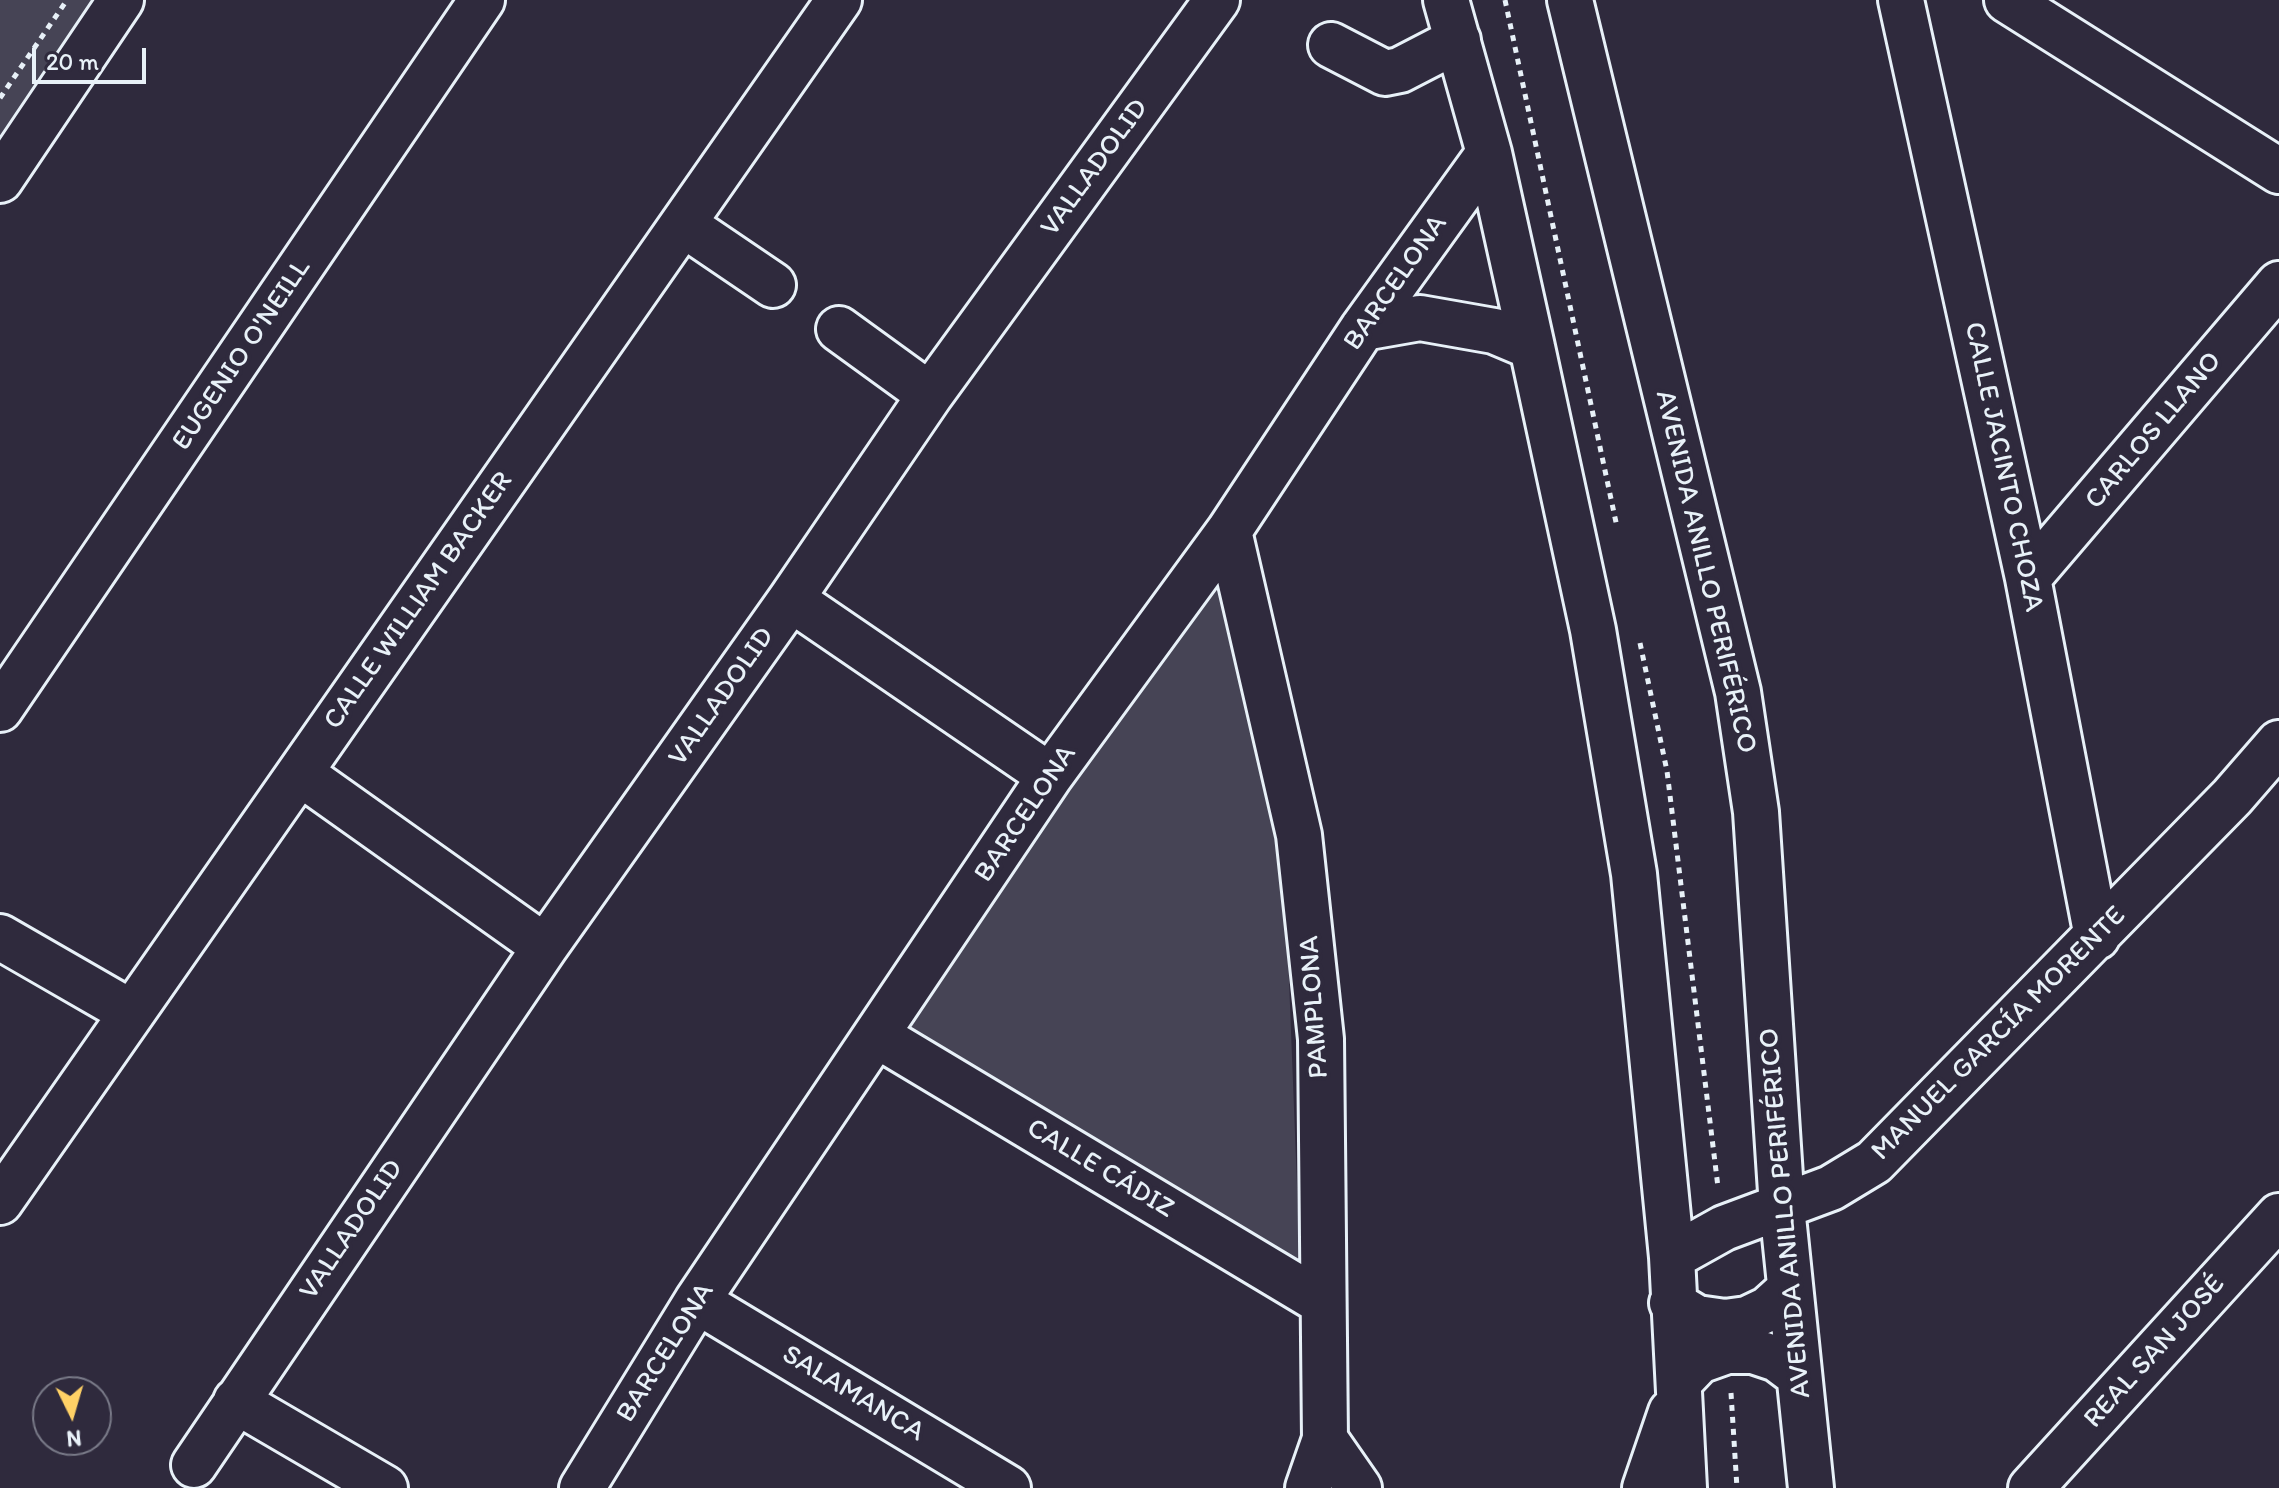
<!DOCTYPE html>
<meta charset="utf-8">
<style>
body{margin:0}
#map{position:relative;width:2279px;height:1488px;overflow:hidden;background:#2f2a3d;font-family:Itim,sans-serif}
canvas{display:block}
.north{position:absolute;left:32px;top:1376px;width:80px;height:80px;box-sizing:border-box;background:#2f2a3d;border:2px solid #797a88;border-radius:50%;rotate:175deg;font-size:22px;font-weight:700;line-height:32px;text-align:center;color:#e8f1f8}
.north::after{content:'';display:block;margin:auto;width:28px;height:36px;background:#ffd166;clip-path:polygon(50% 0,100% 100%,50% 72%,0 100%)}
.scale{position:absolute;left:32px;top:48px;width:114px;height:36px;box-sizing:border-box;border:4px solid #e8f1f8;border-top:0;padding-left:10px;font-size:24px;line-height:28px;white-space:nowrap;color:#e8f1f8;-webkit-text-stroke:6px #2f2a3d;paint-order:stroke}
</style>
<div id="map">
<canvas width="2279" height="1488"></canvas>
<div class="north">N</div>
<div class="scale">20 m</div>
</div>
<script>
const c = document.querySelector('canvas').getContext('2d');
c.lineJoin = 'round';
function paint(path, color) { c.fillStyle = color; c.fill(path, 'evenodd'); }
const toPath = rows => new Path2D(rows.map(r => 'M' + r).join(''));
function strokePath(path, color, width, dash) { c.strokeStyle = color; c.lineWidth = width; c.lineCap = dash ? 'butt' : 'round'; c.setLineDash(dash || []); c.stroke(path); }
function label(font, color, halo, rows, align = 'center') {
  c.font = font + ' Itim,sans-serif'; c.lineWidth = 8; c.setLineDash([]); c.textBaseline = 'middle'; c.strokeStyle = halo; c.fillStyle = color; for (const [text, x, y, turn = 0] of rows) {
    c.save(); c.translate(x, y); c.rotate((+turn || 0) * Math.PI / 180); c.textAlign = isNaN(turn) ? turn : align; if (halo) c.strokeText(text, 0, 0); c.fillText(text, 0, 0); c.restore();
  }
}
paint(toPath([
 [0,0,94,0,0,137],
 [1216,575,1284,852,1300,1262,904,1032]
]), '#464455');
const minor = toPath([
 [1446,0,1489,153,1532,347,1593,630,1634,874,1672,1257,1684,1488],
 [1570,0,1738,692,1756,812,1782,1207,1811,1488],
 [1901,0,2028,578,2097,937],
 [2007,0,2279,171],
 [1331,45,1385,73,1400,70,1458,40],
 [0,180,121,0],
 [683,224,773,285],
 [1363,328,1420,318,1494,331,1532,347],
 [839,329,930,395],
 [1229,531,1299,835,1321,1039,1325,1439,1308,1488],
 [2028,578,2279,284],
 [791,599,1050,776],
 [0,709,482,0],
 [300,773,545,947],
 [0,937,132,1013],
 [878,1036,1322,1302],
 [0,1202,839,0],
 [1672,1257,1724,1228,1831,1188,1874,1162,2232,797,2279,743],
 [697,1301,1008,1488],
 [1672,1303,1697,1318,1725,1322,1747,1319,1768,1309,1789,1290],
 [1679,1382,1699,1361,1727,1351,1753,1351,1777,1359,1797,1374],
 [236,1401,385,1488],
 [1325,1439,1359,1488],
 [194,1465,545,947,791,599,930,395,1217,0],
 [582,1488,697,1301,1050,776,1229,531,1363,328,1489,153],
 [1645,1488,1671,1412],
 [2031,1488,2279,1216]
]);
strokePath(minor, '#e8f1f8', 50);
strokePath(toPath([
 [1505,0,1617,527],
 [0,98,67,0],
 [1640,643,1667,771,1718,1187],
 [1731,1393,1737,1488]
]), '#e8f1f8', 5, [6, 6]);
strokePath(minor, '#2f2a3d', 44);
label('28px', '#e8f1f8', '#2f2a3d', [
 ["VALLADOLID",1095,168,-54],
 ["BARCELONA",1396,283,-55],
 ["EUGENIO O'NEILL",242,355,-56],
 ["CARLOS LLANO",2154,431,-50],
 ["CALLE JACINTO CHOZA",2003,467,78],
 ["AVENIDA ANILLO PERIFÉRICO",1705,572,77],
 ["CALLE WILLIAM BACKER",419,601,-55],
 ["VALLADOLID",722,697,-55],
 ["BARCELONA",1026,814,-56],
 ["PAMPLONA",1315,1007,-94],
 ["MANUEL GARCÍA MORENTE",1999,1034,-45],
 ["CALLE CÁDIZ",1100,1169,31],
 ["AVENIDA ANILLO PERIFÉRICO",1786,1213,-95],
 ["VALLADOLID",352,1230,-56],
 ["REAL SAN JOSÉ",2155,1352,-48],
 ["BARCELONA",666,1353,-58],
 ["SALAMANCA",853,1394,31]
]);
</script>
